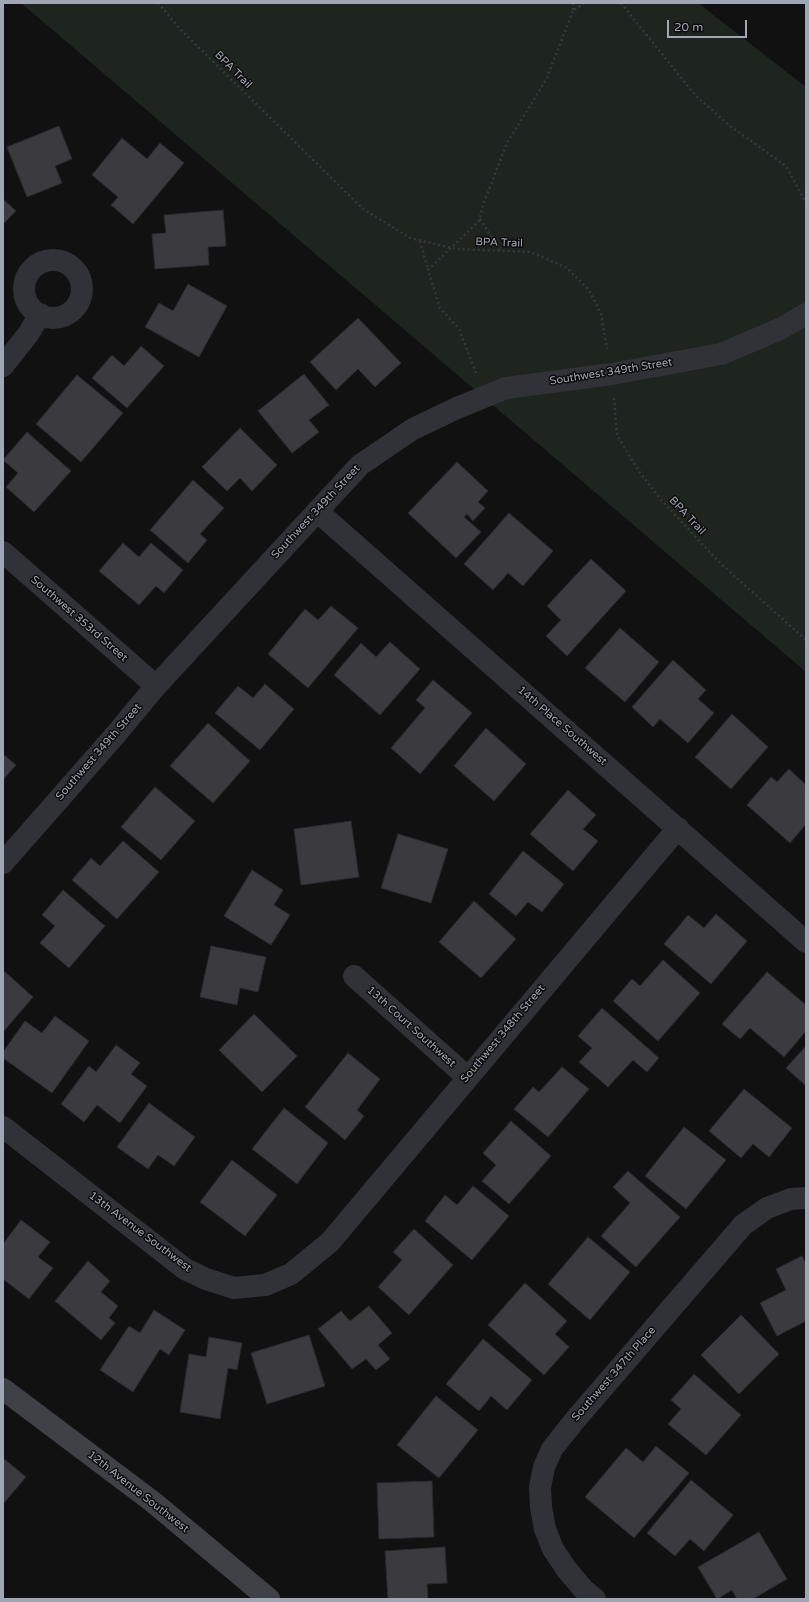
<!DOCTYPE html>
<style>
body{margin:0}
#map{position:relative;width:809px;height:1602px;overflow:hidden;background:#111112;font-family:"Varela Round",sans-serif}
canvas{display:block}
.frame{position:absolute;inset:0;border:4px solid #a1a6b4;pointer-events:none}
.scale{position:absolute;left:667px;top:20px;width:80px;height:18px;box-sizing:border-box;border:2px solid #a1a6b4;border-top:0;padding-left:5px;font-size:12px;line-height:14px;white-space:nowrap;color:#a1a6b4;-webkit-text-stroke:3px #0c0c0d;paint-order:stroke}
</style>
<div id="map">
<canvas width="809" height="1602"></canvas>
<div class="frame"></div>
<div class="scale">20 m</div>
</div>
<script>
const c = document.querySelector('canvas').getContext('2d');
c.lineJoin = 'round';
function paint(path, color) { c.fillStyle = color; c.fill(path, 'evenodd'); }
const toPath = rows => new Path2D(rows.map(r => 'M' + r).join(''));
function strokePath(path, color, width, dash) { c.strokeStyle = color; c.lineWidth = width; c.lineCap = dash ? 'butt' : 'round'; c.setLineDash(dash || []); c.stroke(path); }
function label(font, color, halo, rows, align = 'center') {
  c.font = font + ' "Varela Round",sans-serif'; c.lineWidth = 3; c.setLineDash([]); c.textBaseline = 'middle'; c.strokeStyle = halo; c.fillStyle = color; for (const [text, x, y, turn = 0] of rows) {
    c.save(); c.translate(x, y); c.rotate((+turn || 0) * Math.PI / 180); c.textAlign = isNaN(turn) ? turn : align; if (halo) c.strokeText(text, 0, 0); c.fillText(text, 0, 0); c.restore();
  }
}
paint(toPath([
 [21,3,698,3,806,87,806,672]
]), '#1d251e');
const building = toPath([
 [59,126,72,159,55,166,62,183,27,197,7,147,59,126],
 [122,138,147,159,160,143,184,163,133,224,111,205,118,197,92,175,122,138],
 [3,199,16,211,3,224,3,199],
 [223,210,226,246,208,247,209,265,155,269,152,234,166,233,164,215,223,210],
 [188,284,227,306,199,357,145,327,159,303,173,311,188,284],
 [358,318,401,363,375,387,358,369,336,390,310,362,358,318],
 [141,346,164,366,127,408,92,378,112,355,124,366,141,346],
 [304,374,329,405,309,420,319,432,292,453,258,411,304,374],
 [77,375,123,413,81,462,36,424,77,375],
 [240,428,277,465,252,491,240,478,227,491,202,467,240,428],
 [27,432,71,471,34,512,6,487,18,473,3,460,27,432],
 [457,462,488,491,478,502,485,508,473,521,467,514,464,517,481,532,456,558,408,513,457,462],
 [193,480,224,508,200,534,207,540,188,563,150,530,193,480],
 [509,513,553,551,523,586,508,573,493,590,464,564,509,513],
 [123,543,139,557,151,543,183,570,164,593,156,586,139,605,99,571,123,543],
 [591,559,626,591,567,656,546,636,561,620,547,606,591,559],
 [331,606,358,628,308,688,268,654,305,609,318,620,331,606],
 [620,628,659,662,625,702,585,668,620,628],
 [390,642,420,669,380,715,334,675,361,643,376,657,390,642],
 [673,660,706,690,698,699,714,713,688,743,660,719,653,727,632,707,673,660],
 [433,680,472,713,420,774,391,748,425,708,416,700,433,680],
 [265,684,294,709,260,750,215,713,238,686,253,698,265,684],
 [732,714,768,747,731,789,695,757,732,714],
 [208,723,250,761,213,803,170,766,208,723],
 [486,728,526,764,494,801,454,766,486,728],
 [3,754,16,765,3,780,3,754],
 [789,769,806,785,806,824,790,843,747,805,771,777,777,782,789,769],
 [155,787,195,821,161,860,121,827,155,787],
 [568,790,596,815,583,829,598,841,573,871,530,834,568,790],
 [351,821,359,877,301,885,294,829,351,821],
 [398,834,448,849,431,903,381,888,398,834],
 [123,841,159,872,117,919,72,880,91,858,100,866,123,841],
 [523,851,564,884,542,912,528,902,516,916,489,894,523,851],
 [252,870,283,890,274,905,290,915,271,945,224,916,252,870],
 [63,890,105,926,69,968,40,943,55,926,42,915,63,890],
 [474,901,516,939,481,978,439,942,474,901],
 [716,914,747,941,711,984,664,944,688,915,704,928,716,914],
 [211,946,266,957,258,992,240,988,237,1005,200,997,211,946],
 [663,960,700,993,658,1041,613,1001,632,979,640,986,663,960],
 [3,970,33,997,3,1032,3,970],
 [767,972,806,1005,806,1031,784,1057,750,1028,740,1039,722,1024,767,972],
 [602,1008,659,1058,647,1072,633,1060,608,1087,579,1062,592,1048,578,1036,602,1008],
 [254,1014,297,1056,262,1092,219,1050,254,1014],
 [55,1016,89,1041,52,1093,3,1058,3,1052,25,1021,42,1033,55,1016],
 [116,1045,140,1063,131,1074,147,1086,120,1123,97,1105,84,1122,61,1104,89,1066,96,1072,116,1045],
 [806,1046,806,1086,786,1068,806,1046],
 [348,1053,380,1079,357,1110,364,1116,345,1140,305,1107,348,1053],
 [562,1067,589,1089,548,1137,514,1109,533,1087,539,1092,562,1067],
 [744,1089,792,1128,769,1157,753,1144,741,1158,709,1131,744,1089],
 [149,1103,195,1137,174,1166,158,1155,148,1169,117,1147,149,1103],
 [284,1108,328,1143,297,1184,252,1149,284,1108],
 [511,1121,551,1156,509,1204,482,1181,496,1165,483,1153,511,1121],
 [684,1127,726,1160,686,1209,645,1176,684,1127],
 [232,1160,277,1195,245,1236,200,1202,232,1160],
 [628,1171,680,1217,636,1267,601,1236,630,1203,613,1187,628,1171],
 [473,1186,509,1216,472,1260,425,1221,445,1195,457,1205,473,1186],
 [21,1220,50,1242,38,1257,53,1268,29,1299,3,1279,3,1244,21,1220],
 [414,1229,453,1265,409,1315,378,1287,402,1260,393,1252,414,1229],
 [588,1237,630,1272,590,1320,548,1284,588,1237],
 [802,1256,806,1263,806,1321,777,1336,760,1303,786,1290,776,1269,802,1256],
 [88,1261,110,1281,101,1292,118,1306,109,1318,115,1323,101,1340,55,1301,88,1261],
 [525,1283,567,1321,555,1334,569,1347,544,1375,488,1325,525,1283],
 [369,1306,392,1333,378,1345,390,1359,376,1370,366,1359,352,1369,318,1329,341,1311,350,1321,369,1306],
 [154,1310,185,1330,169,1355,160,1349,133,1392,100,1370,129,1326,140,1333,154,1310],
 [741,1315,779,1354,739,1394,701,1355,741,1315],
 [309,1335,325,1386,267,1404,251,1353,309,1335],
 [209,1337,242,1343,237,1370,228,1368,220,1419,180,1412,189,1354,206,1357,209,1337],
 [483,1339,532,1380,507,1410,491,1396,479,1411,446,1384,483,1339],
 [694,1374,741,1415,706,1455,668,1424,681,1409,671,1400,694,1374],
 [436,1396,478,1430,439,1478,397,1445,436,1396],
 [656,1446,689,1473,634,1538,585,1497,626,1448,643,1462,656,1446],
 [3,1458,26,1477,3,1504,3,1458],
 [691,1480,733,1515,704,1551,690,1539,675,1556,647,1533,691,1480],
 [432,1481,434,1537,379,1539,377,1483,432,1481],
 [759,1532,787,1579,753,1599,737,1599,732,1590,717,1599,698,1567,759,1532],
 [445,1547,447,1583,427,1584,428,1599,388,1599,385,1551,445,1547]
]);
paint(building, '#3a3a3f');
strokePath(building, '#2b2a2e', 1);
strokePath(toPath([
 [158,3,181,30,363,209,410,238,456,249,531,252,567,268,589,290,601,314,607,349],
 [573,3,573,11,584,3],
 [621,3,695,95,730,126,786,166,806,203],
 [480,219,500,251],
 [420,241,428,270],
 [476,373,459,329,440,308,428,270,479,221,483,205,507,143,546,80,573,11],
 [614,398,617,435,638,470,661,500,721,564,806,640]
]), '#37393e', 2.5, [2, 3]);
strokePath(toPath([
 '24 289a29 29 0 1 1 58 0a29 29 0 1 1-58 0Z',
 [3,366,29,333,40,314],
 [317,511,806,942],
 [3,552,156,686],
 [3,863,117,733,156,686,360,465,413,429,457,408,506,388,612,374,721,354,780,329,806,314],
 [354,976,467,1077],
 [3,1127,185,1269,206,1279,234,1288,265,1285,291,1274,330,1242,678,828],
 [595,1599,584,1590,567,1570,553,1549,545,1529,541,1507,540,1487,544,1467,552,1449,575,1420,743,1225,767,1208,791,1199,806,1198]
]), '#313237', 22);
strokePath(toPath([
 [3,1389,153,1502,269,1599]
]), '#3f4147', 22);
label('11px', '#a1a6b4', '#0c0c0d', [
 ["BPA Trail",233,70,45],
 ["BPA Trail",499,243,2],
 ["Southwest 349th Street",611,372,-9],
 ["Southwest 349th Street",316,512,-47],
 ["BPA Trail",687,516,47],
 ["Southwest 353rd Street",79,619,41],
 ["14th Place Southwest",562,726,41],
 ["Southwest 349th Street",99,752,-49],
 ["13th Court Southwest",411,1027,42],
 ["Southwest 348th Street",503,1034,-50],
 ["13th Avenue Southwest",140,1232,37],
 ["Southwest 347th Place",614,1374,-49],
 ["12th Avenue Southwest",138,1492,38]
]);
</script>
